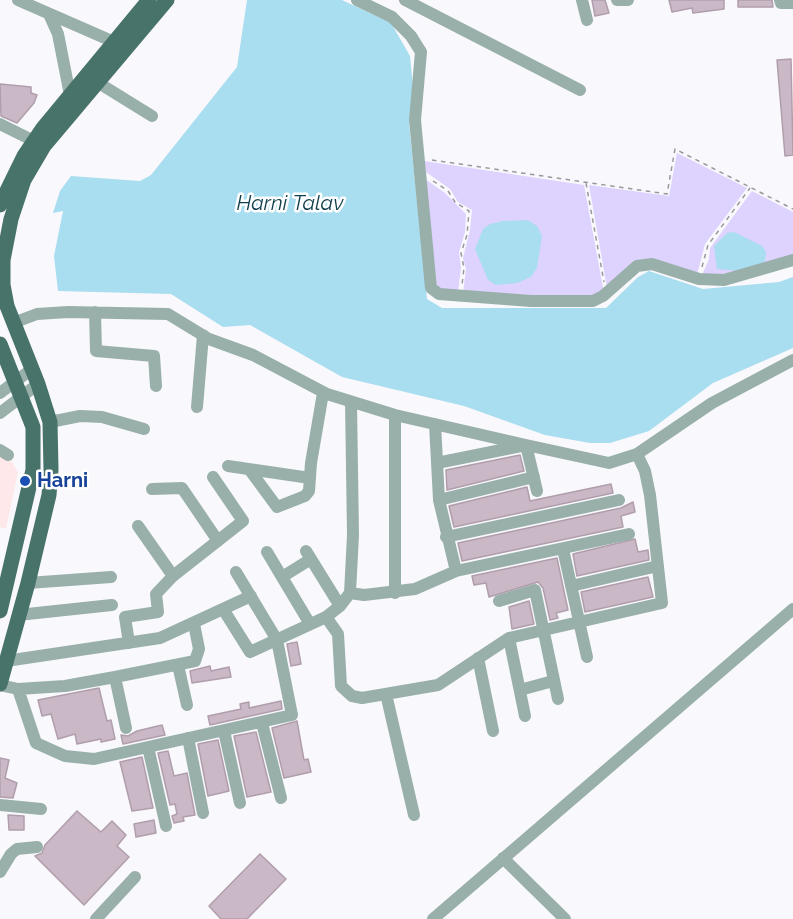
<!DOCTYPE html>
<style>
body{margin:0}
canvas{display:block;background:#f9f8fc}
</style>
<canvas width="793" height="919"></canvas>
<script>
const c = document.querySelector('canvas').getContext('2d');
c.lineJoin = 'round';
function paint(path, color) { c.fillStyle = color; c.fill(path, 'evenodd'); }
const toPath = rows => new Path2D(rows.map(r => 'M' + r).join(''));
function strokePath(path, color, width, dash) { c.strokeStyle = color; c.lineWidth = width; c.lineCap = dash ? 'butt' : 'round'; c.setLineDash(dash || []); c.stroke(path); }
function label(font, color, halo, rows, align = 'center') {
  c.font = font + ' Raleway,sans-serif'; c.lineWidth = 5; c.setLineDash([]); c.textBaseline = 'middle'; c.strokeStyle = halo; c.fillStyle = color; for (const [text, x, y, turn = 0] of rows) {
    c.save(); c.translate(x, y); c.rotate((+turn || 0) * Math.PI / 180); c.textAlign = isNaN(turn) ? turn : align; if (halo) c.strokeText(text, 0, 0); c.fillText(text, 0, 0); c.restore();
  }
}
paint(toPath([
 [0,457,10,459,18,472,6,529,0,527]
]), '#fee8e9');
paint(toPath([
 [677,153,747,188,705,244,697,275,652,260,607,288,589,185,669,196],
 [424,161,584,185,604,293,596,297,463,293,466,269,463,258,470,230,472,210,458,202,450,189,426,172],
 [425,179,445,193,466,214,465,232,459,252,461,268,458,292,437,288],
 [752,191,793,212,793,258,724,278,702,275,709,259,710,248]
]), '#ddd3fe');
paint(toPath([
 [247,0,342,0,391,23,410,56,415,107,409,123,427,299,442,308,606,308,638,277,649,271,703,289,779,282,793,277,793,348,713,383,649,431,610,443,590,443,545,435,464,406,342,377,250,325,223,327,171,294,58,291,54,256,63,211,53,213,60,191,71,176,140,181,151,175,237,67],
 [528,220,537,226,542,236,537,268,531,277,517,283,496,285,488,280,475,249,483,229,490,224,503,221],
 [734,232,762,246,766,252,765,261,758,267,742,271,717,269,714,246,727,233]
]), '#a9ddf0');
const building = toPath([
 [592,0,605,0,609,13,595,16,592,0],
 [669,0,724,0,724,9,693,13,692,8,672,12,669,0],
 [738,0,772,0,773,7,738,7,738,0],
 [791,59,793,155,785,156,777,60,791,59],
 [0,84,31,87,31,93,37,95,34,103,17,123,1,116,0,84],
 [520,455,524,471,447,490,446,470,520,455],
 [611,484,613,493,454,527,449,506,527,487,530,501,611,484],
 [633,502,635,512,621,516,623,527,462,561,458,543,621,508,633,502],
 [635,539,638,552,648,550,649,560,577,576,573,554,635,539],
 [557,558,568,610,556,613,558,618,550,620,543,588,538,582,489,597,486,583,474,585,472,576,557,558],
 [648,577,653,597,585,612,581,592,648,577],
 [529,601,534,624,512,629,509,607,529,601],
 [297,642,301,664,291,666,287,644,297,642],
 [210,666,211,671,229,667,231,677,192,683,190,671,210,666],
 [99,688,107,721,111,720,115,739,101,742,101,739,77,744,75,734,58,739,51,714,42,716,38,700,99,688],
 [281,701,282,709,210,725,208,716,241,709,240,704,249,702,249,708,281,701],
 [297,721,304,760,308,759,311,772,284,778,272,728,297,721],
 [162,725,165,735,123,744,121,735,128,736,137,731,162,725],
 [256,732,271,792,247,797,234,736,256,732],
 [218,740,229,791,208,796,198,744,218,740],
 [168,751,174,776,187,773,195,815,183,817,184,821,174,823,172,816,177,814,175,804,170,805,158,753,168,751],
 [142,757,153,808,132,811,120,762,142,757],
 [0,758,9,760,5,778,17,783,13,798,0,797,0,758],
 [77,811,101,832,112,821,126,835,117,846,129,857,84,905,35,856,42,853,45,845,77,811],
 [8,815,24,816,24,830,9,830,8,815],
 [154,820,156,833,136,837,134,824,154,820],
 [260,854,286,879,247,919,221,919,209,906,260,854]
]);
paint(building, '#cab8c6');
strokePath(building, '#b09eac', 1.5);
strokePath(toPath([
 [432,160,667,194,675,149,793,209],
 [433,181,448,191,455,202,469,211,467,235,461,253,464,268,462,285],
 [586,183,604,282],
 [702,267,708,245,750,188]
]), '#9a989e', 1.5, [4.5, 4.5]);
strokePath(toPath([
 [18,0,121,45],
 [357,0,392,17,411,36,421,52,415,120,431,288,439,294,531,301,593,301,603,296,637,266,652,264,699,279,724,280,793,260],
 [405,0,580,90],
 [582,0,587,20],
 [617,0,628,0],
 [780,0,781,3,793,3],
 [49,14,58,34,70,95],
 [97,82,152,116],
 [0,124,40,144],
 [95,312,96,351,154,356,156,386],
 [13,323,37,314,68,312,168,314,209,339,253,355,327,394,395,415,526,445,537,491],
 [0,393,32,369],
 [197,407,203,335],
 [0,413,38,384],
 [395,415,395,593],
 [50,422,80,416,102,417,144,429],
 [435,424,439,500,456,571],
 [0,450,8,455],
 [637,454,712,403,793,360],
 [228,466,310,478],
 [249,469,277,507,305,496,309,491,311,463,323,393],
 [152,489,182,488,218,541],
 [439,500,534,477],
 [138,526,173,576],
 [446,537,619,500],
 [563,549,587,657],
 [306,551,340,606],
 [267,552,310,624],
 [282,577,311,559],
 [28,583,111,577],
 [571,586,658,566],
 [350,593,353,535,351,402],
 [499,601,535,590,558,699],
 [223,609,250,652,326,617,340,606,350,593,364,595,415,589,456,571,629,534],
 [18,615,112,605],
 [326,617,338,634,341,686,352,696,362,698,438,685,509,638,662,603,650,495,645,471,637,454,609,463,526,445,437,463],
 [509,638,525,716],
 [129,643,125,617,158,612,156,594,173,576,243,521,213,477],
 [478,658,493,731],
 [6,661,160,638,251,596],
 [178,665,187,705],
 [115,677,195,661,199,649,194,624],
 [0,685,18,689,65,686,115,677,126,728],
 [18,689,36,743,65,756,94,759,292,715,277,640,236,572],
 [520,690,553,681],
 [386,694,414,815],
 [262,723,281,798],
 [224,731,240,803],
 [188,738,203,813],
 [148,747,166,826],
 [0,805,41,809],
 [503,858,565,919],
 [0,872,11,854,17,849,37,847],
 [96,919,135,877],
 [433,919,793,609]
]), '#99b0aa', 12);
strokePath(toPath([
 [0,205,24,156,43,128,149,0],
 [0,344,33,427,33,470,0,611],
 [0,684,28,583,49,495,51,470,50,422,38,384,7,306,3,285,3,260,11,219,24,180,44,146,167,0]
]), '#48736a', 15);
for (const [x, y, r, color] of [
 [25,481,6,"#1a4fb4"]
]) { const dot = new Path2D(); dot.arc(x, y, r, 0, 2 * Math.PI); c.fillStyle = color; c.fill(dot); strokePath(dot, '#fff', 2); }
label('bold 20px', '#164399', '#fff', [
 ["Harni",37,481]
], 'left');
label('italic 21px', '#113f4d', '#fff', [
 ["Harni Talav",290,204]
]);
</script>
